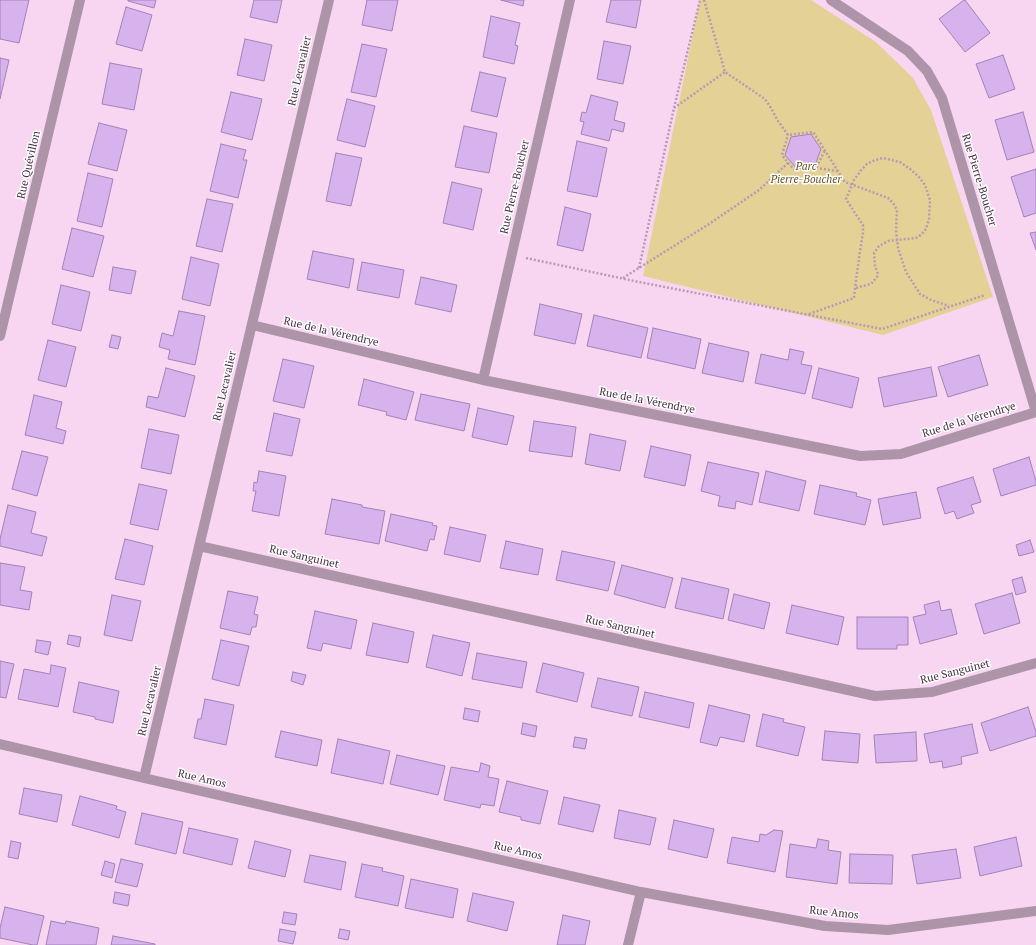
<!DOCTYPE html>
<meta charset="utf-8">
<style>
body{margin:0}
canvas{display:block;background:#f8d6f2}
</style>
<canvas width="1036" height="945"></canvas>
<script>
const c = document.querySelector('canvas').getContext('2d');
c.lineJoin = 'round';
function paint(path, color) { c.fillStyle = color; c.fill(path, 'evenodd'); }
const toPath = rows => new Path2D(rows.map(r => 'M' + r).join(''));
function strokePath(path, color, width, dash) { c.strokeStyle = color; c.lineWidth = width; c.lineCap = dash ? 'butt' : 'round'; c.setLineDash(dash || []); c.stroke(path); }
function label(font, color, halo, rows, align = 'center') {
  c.font = font + ' "PT Serif",serif'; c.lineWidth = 3; c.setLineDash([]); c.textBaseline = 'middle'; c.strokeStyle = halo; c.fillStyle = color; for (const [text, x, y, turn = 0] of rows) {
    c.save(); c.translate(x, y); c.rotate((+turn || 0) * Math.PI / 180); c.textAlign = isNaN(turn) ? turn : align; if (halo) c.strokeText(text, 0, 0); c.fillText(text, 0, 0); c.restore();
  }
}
paint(toPath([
 [700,0,811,0,876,42,913,78,931,110,993,297,883,335,643,276]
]), '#e4d196');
const building = toPath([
 [0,0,29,0,19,43,0,39,0,0],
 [128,0,156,0,154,8,128,1,128,0],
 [254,0,282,0,277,23,250,17,254,0],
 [367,0,398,0,392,31,362,25,367,0],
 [501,0,524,0,523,6,501,0],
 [611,0,641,0,636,28,606,22,611,0],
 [964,0,965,0,990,33,965,52,939,19,964,0],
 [126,7,152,15,142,51,116,44,126,7],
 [491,16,520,23,515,45,518,46,514,64,483,57,491,16],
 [245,39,272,45,264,81,237,75,245,39],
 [604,41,631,46,623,84,597,79,604,41],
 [362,44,387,49,376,97,351,92,362,44],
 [1003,55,1015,89,989,98,976,64,1003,55],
 [0,58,9,60,0,99,0,58],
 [110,63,142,69,134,110,102,104,110,63],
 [480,72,506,78,497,117,471,111,480,72],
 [231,92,262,99,252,140,221,132,231,92],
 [591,95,618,102,614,120,625,123,623,132,612,129,609,141,581,134,584,122,580,121,582,112,586,113,591,95],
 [347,99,375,106,365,147,337,140,347,99],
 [1023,112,1034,152,1007,160,995,120,1023,112],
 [99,123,127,130,117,171,88,164,99,123],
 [464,126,497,133,489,173,455,167,464,126],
 [811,134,821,149,815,165,797,169,785,155,791,137,811,134],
 [577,141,607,148,597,197,567,191,577,141],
 [221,144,246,150,243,160,247,160,238,198,210,191,221,144],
 [336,153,362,158,351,206,326,201,336,153],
 [1036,169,1036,213,1024,217,1011,177,1036,169],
 [88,173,113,179,102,227,77,221,88,173],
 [452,182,482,189,473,230,443,223,452,182],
 [207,199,233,204,222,252,196,246,207,199],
 [565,207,591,214,583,251,557,245,565,207],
 [72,228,104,236,93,277,62,269,72,228],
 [1036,232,1036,250,1030,233,1036,232],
 [313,251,354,259,349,288,307,279,313,251],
 [191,257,219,264,210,306,182,299,191,257],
 [362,262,404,270,399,298,357,290,362,262],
 [113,267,136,271,131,294,109,290,113,267],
 [421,277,457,285,451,312,415,304,421,277],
 [61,285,90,292,81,331,52,324,61,285],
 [540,304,582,314,575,344,534,335,540,304],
 [179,311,205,316,195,365,168,359,170,350,159,347,162,333,173,336,179,311],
 [594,315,648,328,641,358,587,346,594,315],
 [653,328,701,339,695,369,647,358,653,328],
 [112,335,121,337,118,349,109,347,112,335],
 [48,340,76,347,66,387,38,380,48,340],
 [709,343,749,352,743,382,702,373,709,343],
 [790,349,804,352,801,364,812,366,805,394,755,383,761,354,788,360,790,349],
 [979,355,988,385,948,397,938,367,979,355],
 [283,359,314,366,304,408,273,401,283,359],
 [931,367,937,396,884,407,878,378,931,367],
 [166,368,195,376,185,417,146,407,148,396,158,398,166,368],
 [819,368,859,378,852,408,812,398,819,368],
 [364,379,414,392,406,420,386,415,387,412,358,405,364,379],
 [421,394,470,404,464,431,415,420,421,394],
 [34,395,62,402,56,428,66,431,63,444,25,435,34,395],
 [478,408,514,416,507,445,472,437,478,408],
 [274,413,300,419,292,456,266,451,274,413],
 [534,421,576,427,572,457,529,451,534,421],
 [149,429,179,435,171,474,141,468,149,429],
 [590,434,626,441,620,471,585,464,590,434],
 [651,446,691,455,685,486,644,477,651,446],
 [22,451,48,457,37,496,12,489,22,451],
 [1029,457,1036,481,1036,485,1001,496,993,469,1029,457],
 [708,462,759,473,752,505,736,501,735,509,718,506,720,496,701,491,708,462],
 [259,471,286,476,279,516,252,511,256,491,253,491,254,482,257,483,259,471],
 [766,471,806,481,799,511,759,502,766,471],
 [973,477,981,502,971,505,974,513,957,519,954,511,945,514,937,488,973,477],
 [139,484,167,490,158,530,130,524,139,484],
 [820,485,857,493,856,496,871,500,865,525,814,514,820,485],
 [916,492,921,518,883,525,878,499,916,492],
 [332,499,362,505,362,507,385,511,379,544,325,534,332,499],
 [8,505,36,512,31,533,47,537,42,556,0,546,0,539,8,505],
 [391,514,433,523,432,525,437,526,434,540,430,539,427,551,385,541,391,514],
 [450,527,486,535,480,562,444,554,450,527],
 [125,539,153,546,144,585,115,579,125,539],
 [1030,540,1034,552,1019,556,1016,545,1030,540],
 [506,541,543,549,538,575,500,568,506,541],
 [562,551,615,562,608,591,556,580,562,551],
 [0,563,25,567,20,590,32,592,29,610,0,605,0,563],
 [622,565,673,578,665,608,614,594,622,565],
 [1022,577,1026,592,1016,595,1012,580,1022,577],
 [682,578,729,589,723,619,675,608,682,578],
 [228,591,258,597,254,614,258,615,256,627,252,627,250,635,220,628,228,591],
 [1012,593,1020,623,984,634,975,604,1012,593],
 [734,594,770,603,764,629,728,620,734,594],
 [112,595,141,601,132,641,104,635,112,595],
 [939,601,941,611,951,609,957,634,920,644,913,617,926,614,924,605,939,601],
 [792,605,844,617,838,645,786,633,792,605],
 [315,611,357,620,351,649,323,643,321,651,307,648,315,611],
 [857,617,908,617,908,645,897,645,897,649,857,649,857,617],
 [373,623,414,632,408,663,366,655,373,623],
 [69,635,81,637,79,647,67,644,69,635],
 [433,635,470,643,462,676,426,667,433,635],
 [37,640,51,642,48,655,35,652,37,640],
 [221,640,249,646,239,686,212,679,221,640],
 [477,653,527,662,522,688,472,679,477,653],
 [0,661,14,664,6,698,0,697,0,661],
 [543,663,584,673,577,702,536,692,543,663],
 [51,665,66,668,58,707,18,699,24,669,50,674,51,665],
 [293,672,306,675,303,685,291,681,293,672],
 [598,678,639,687,632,716,591,707,598,678],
 [79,682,119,691,113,723,95,719,95,717,73,712,79,682],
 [645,692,694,703,689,728,639,717,645,692],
 [205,699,234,705,226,745,194,738,198,719,201,719,205,699],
 [709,705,750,715,744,742,720,737,717,746,700,742,709,705],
 [1028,707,1036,732,1036,736,990,751,981,723,1028,707],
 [465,708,480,711,478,722,463,719,465,708],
 [763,714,784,719,783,722,805,727,798,756,756,746,763,714],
 [523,723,537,726,535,737,521,734,523,723],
 [972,724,978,753,961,757,962,764,943,768,942,761,930,763,924,734,972,724],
 [281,731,322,740,317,766,275,757,281,731],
 [825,731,860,734,858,763,822,760,825,731],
 [916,732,917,761,876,763,874,735,916,732],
 [575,737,587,739,585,749,573,747,575,737],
 [338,739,390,751,383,784,331,773,338,739],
 [397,755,445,766,438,795,390,784,397,755],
 [481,763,490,766,488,777,499,779,494,806,481,804,480,808,444,800,451,767,479,772,481,763],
 [507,781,548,791,540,824,521,820,521,817,499,812,507,781],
 [24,788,62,795,57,822,19,814,24,788],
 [80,796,117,806,116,809,126,812,119,838,72,825,80,796],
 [564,797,600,805,593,832,558,824,564,797],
 [619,810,656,818,650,845,614,838,619,810],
 [142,813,183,822,176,854,135,844,142,813],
 [674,820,714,829,707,858,668,849,674,820],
 [189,828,238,839,232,865,183,853,189,828],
 [774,830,783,831,775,872,727,863,732,837,759,842,760,834,766,835,774,830],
 [1016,837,1022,866,980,876,974,847,1016,837],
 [818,839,829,841,828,850,841,852,837,884,786,877,790,844,816,848,818,839],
 [11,841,21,843,18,859,8,857,11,841],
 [255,841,291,850,285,877,248,868,255,841],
 [956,849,961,878,917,884,912,855,956,849],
 [850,854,893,855,892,884,849,883,850,854],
 [310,855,346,862,341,890,304,882,310,855],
 [121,859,143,864,137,887,115,882,121,859],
 [105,861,115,864,112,878,101,875,105,861],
 [362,864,383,868,382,871,404,876,398,906,355,897,362,864],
 [411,879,458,889,453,918,405,908,411,879],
 [115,892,130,895,128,906,113,903,115,892],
 [473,893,514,902,507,931,467,921,473,893],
 [5,907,44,916,37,945,33,945,0,938,0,928,5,907],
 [284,912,297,914,295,925,282,923,284,912],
 [563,915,590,921,585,945,557,945,563,915],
 [51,921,65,924,66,921,99,928,96,945,46,945,51,921],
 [280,929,296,932,293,944,278,941,280,929],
 [340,929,350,931,348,940,338,938,340,929],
 [113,936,155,944,155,945,111,945,113,936]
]);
paint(building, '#d6b3ec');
strokePath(building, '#a382b8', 1);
strokePath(toPath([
 [704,0,725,72,765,99,771,108,778,121,788,135,813,132,845,182,888,198,893,203,897,210,896,230,898,248,906,272,920,294,931,300,949,306],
 [674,108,725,72],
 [788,163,795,170,816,168,825,150],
 [816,168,838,171],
 [526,258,639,282,882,329,985,295],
 [639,268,674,108,700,0],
 [623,278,709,224,759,190,788,163,782,155,788,135],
 [809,314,854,298,855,288,859,258,863,233,863,225,849,204,846,199,854,180,862,169,867,164,875,160,883,158,900,162,910,169,919,177,925,185,930,200,929,219,926,229,921,235,916,238,888,241,879,246,874,253,875,266,878,274,877,277,871,284,855,288]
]), '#b89ab3', 2.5, [2, 2]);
strokePath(toPath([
 [252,325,483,380,860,456,901,454,1036,412,942,98,927,71,908,51,831,0],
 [0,336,80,0],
 [483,380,570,0],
 [199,546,875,696,932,692,1036,663],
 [0,744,144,778,641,892,825,926,888,930,1036,911],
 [144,778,329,0],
 [628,945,641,892]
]), '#ad94a8', 10);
label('11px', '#452f42', '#fff', [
 ["Rue Lecavalier",300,71,-77],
 ["Rue Quévillon",29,165,-77],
 ["Rue Pierre-Boucher",979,180,73],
 ["Rue Pierre-Boucher",515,187,-77],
 ["Rue de la Vérendrye",331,332,13],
 ["Rue Lecavalier",225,386,-77],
 ["Rue de la Vérendrye",647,401,11],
 ["Rue de la Vérendrye",969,420,-17],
 ["Rue Sanguinet",304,557,13],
 ["Rue Sanguinet",620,627,13],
 ["Rue Sanguinet",955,672,-14],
 ["Rue Lecavalier",150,701,-77],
 ["Rue Amos",202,779,13],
 ["Rue Amos",518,851,13],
 ["Rue Amos",834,913,6]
]);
label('italic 11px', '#645420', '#fff', [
 ["Parc",806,167],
 ["Pierre-Boucher",806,180]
]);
</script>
